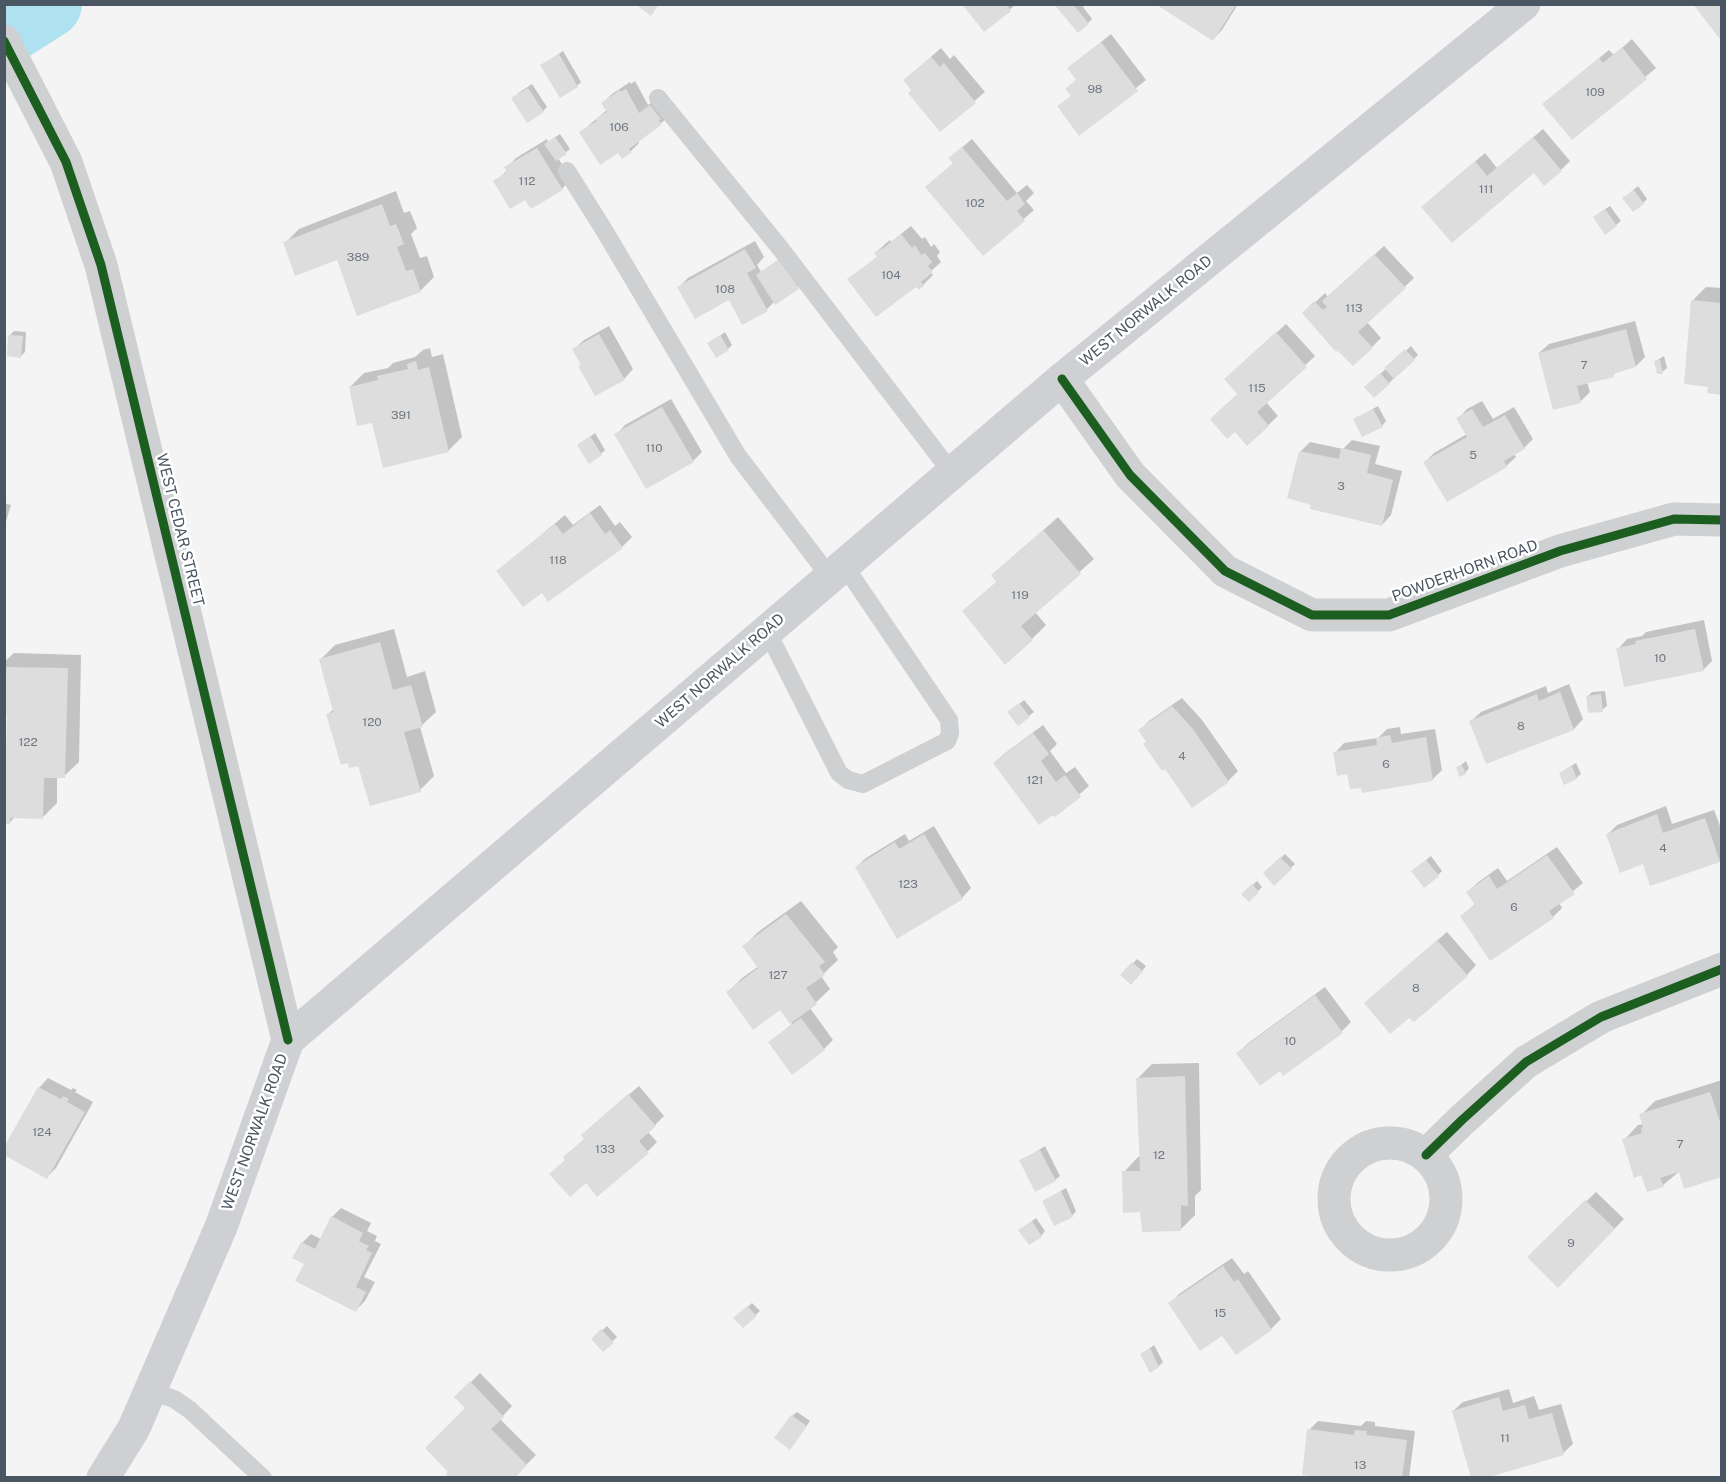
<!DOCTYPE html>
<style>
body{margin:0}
#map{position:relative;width:1726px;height:1482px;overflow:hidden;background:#f4f4f4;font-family:"Public Sans",sans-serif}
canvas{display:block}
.frame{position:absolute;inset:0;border:6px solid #4a5661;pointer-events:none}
</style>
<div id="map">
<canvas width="1726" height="1482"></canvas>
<div class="frame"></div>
</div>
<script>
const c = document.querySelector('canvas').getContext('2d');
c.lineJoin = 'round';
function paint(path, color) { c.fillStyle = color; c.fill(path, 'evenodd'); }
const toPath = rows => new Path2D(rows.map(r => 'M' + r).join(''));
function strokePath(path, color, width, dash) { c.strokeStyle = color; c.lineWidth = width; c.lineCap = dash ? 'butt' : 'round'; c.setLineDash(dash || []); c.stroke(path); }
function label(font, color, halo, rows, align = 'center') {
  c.font = font + ' "Public Sans",sans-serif'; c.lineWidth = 5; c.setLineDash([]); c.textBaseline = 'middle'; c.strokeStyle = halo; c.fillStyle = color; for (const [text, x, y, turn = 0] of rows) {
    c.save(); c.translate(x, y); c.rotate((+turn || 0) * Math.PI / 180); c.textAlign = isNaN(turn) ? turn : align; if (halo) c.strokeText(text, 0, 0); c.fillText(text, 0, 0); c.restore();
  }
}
paint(toPath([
 [964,4,1014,4,1014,6,985,30],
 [1056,4,1081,4,1092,19,1088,23],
 [1160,4,1238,4,1222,30,1213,39],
 [1111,34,1146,80,1079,134,1059,106,1072,95,1067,89,1077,79,1069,68],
 [1632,39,1656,68,1572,138,1554,95,1609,50,1614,55],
 [941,48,950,59,954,55,985,92,940,130,905,80],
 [563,51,581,82,577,86,542,65],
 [635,81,648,105,660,97,670,115,660,124,638,140,639,143,630,152,618,151,581,132,607,110,603,103,612,94,630,82,631,84],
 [532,84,547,107,543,111,517,94],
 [1543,129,1570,161,1561,170,1534,171,1432,198,1485,153,1497,168],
 [560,134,570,149,558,158,571,179,562,189,526,198,495,181,508,170,506,168,516,158,547,139,548,142],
 [972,139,1017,193,1027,185,1034,193,1026,201,1034,210,983,254,954,163,960,149],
 [1638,186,1647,199,1643,203,1624,198],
 [396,191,404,213,410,211,417,228,411,234,420,258,427,256,434,277,420,291,338,258,285,243,299,229],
 [1610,206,1621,221,1616,225,1599,213],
 [911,226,922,239,925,237,931,247,934,244,940,252,937,256,941,262,930,272,933,275,923,285,919,288,916,284,849,279,878,256,876,253,885,244,890,240,891,242],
 [755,241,764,257,757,265,761,272,784,256,802,284,775,301,767,309,729,298,679,287,688,278],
 [1384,246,1414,278,1367,322,1381,338,1372,347,1304,313,1325,293,1328,297],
 [1706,287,1722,288,1722,393,1709,386,1692,301],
 [1635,321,1645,357,1636,366,1618,371,1613,375,1587,382,1590,392,1581,401,1539,353,1549,344],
 [1286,324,1315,356,1266,402,1278,416,1248,444,1235,370],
 [609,326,633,369,624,379,582,364,574,349,584,340],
 [14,331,26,332,25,352,21,356,10,335],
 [725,332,732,345,728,349,709,344],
 [1411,346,1418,355,1389,383,1366,387],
 [430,348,432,357,443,354,462,437,448,451,350,387,364,373,388,368,393,363,415,357,423,350],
 [1664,356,1667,368,1662,372,1656,361],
 [671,399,702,452,693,461,616,435,625,425],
 [1482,401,1493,419,1514,407,1533,439,1524,448,1514,454,1516,457,1506,466,1425,462,1434,453,1467,434,1458,419,1467,409],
 [1378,406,1386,421,1382,426,1355,419],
 [595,433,605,450,601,454,579,445],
 [1352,440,1380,446,1375,464,1402,471,1391,515,1382,525,1300,452,1310,442,1343,449],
 [4,503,11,505,4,528],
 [600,505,615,526,620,522,632,537,622,547,549,600,542,591,498,571,565,515,573,525],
 [1058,517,1094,559,1035,612,1046,625,1032,639,991,643,997,581,993,575],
 [1704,620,1712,661,1703,670,1618,649,1627,639,1642,636,1646,632],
 [394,629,407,677,425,671,436,712,420,727,434,776,420,790,359,764,328,714,334,709,321,659,335,645],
 [14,653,81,655,79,762,64,776,57,776,57,803,43,817,15,817,9,823,4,823,4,768,8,769,9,713,4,713,4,662],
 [1569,684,1583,719,1574,729,1487,762,1471,721,1481,712,1546,686,1548,693],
 [1605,691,1607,706,1602,710,1588,696,1592,692],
 [1182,698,1202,720,1238,771,1228,781,1192,806,1140,730,1149,721],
 [1024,700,1034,712,1018,724,1014,708],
 [1043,725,1057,744,1050,751,1066,773,1075,767,1089,786,1055,815,994,763,1004,754],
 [1400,727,1401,734,1435,729,1442,770,1432,780,1363,786,1349,773,1335,753,1344,743,1378,738,1387,729],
 [1466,761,1469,768,1465,773,1457,768],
 [1576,763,1581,774,1576,778,1560,773],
 [1666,806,1672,824,1714,810,1722,831,1722,859,1720,861,1644,862,1608,834,1617,825],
 [934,826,971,888,962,898,856,867,866,858,905,834,909,841],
 [1557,847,1583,883,1559,903,1562,908,1553,917,1462,916,1476,903,1468,892,1477,883,1498,868,1507,881],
 [1285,854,1295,864,1274,884,1265,873],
 [1431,856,1442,871,1438,875,1417,867],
 [1257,881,1262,887,1249,900,1243,894],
 [801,901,838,947,833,952,838,960,821,976,830,989,810,1008,833,1040,824,1049,770,1042,792,1024,781,1008,728,992,742,978,759,966,744,946,758,932],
 [1447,932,1476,965,1467,975,1375,994],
 [1137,959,1146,966,1136,979,1122,975],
 [1325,987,1351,1022,1342,1031,1280,1069,1238,1053,1247,1044],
 [1199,1063,1201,1190,1195,1196,1195,1215,1181,1229,1124,1172,1138,1157,1141,1157,1138,1078,1152,1064],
 [48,1078,71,1090,73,1088,77,1090,75,1092,93,1102,56,1168,47,1177,4,1150,39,1088],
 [1722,1080,1722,1175,1680,1171,1663,1185,1642,1174,1624,1140,1638,1125,1644,1124,1641,1115,1655,1101],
 [639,1086,664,1116,648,1132,657,1142,648,1151,586,1138,592,1126],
 [1045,1146,1060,1176,1055,1180,1021,1161],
 [1066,1188,1076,1211,1072,1216,1044,1201],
 [1596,1192,1624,1219,1558,1286,1529,1257],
 [341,1208,371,1223,367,1231,377,1236,375,1241,381,1244,364,1277,375,1282,365,1301,356,1310,306,1263,302,1243,311,1234,321,1239,332,1217],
 [1036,1218,1045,1231,1041,1236,1020,1230],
 [1232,1258,1244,1274,1248,1271,1281,1319,1271,1329,1236,1353,1223,1334,1170,1304,1179,1294],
 [752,1303,760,1311,743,1326,735,1318],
 [607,1326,617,1337,603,1350,593,1339],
 [1154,1345,1163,1362,1159,1366,1142,1354],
 [480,1373,512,1406,500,1419,536,1455,513,1478,467,1408,456,1397],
 [1509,1389,1513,1403,1534,1396,1539,1410,1561,1404,1573,1444,1563,1453,1453,1411,1463,1402],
 [797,1412,810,1421,794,1443,792,1416],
 [1318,1421,1361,1426,1366,1421,1375,1422,1375,1426,1415,1431,1409,1478,1337,1478,1309,1430]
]), '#0003');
strokePath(toPath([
 [4,32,48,4]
]), '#aee2f0', 68);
paint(toPath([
 [640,4,659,4,651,16,638,6],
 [962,4,1006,4,1011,11,984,32],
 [1054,4,1073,4,1089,24,1078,33],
 [1693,4,1722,4,1722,42],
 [1157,5,1236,5,1213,41],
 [1101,42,1138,91,1079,136,1057,106,1071,96,1065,89,1076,80,1067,68],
 [1622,47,1647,79,1572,140,1542,104,1599,58,1603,63],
 [559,54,578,87,560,98,540,65],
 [931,57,940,67,944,63,976,103,940,132,908,93,911,90,903,80],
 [528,88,544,112,527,123,511,98],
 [626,89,639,113,650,105,661,119,659,120,661,125,629,149,631,153,622,159,618,153,600,165,579,132,597,121,595,119,607,112,601,103,620,90,621,92],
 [555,137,567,154,556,161,544,144],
 [1533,137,1562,171,1544,186,1534,173,1452,243,1421,207,1475,161,1487,176],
 [962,147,1007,201,1017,193,1025,204,1017,211,1025,221,983,256,925,187,953,163,948,158],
 [537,148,563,190,531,209,525,200,510,209,493,181,507,172,504,167],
 [1634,190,1644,204,1633,212,1622,198],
 [382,204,390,226,396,224,404,244,397,247,406,271,413,269,421,292,357,316,337,260,295,276,283,242],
 [1605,209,1617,226,1605,235,1593,217],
 [901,234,912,248,915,245,921,255,925,253,932,262,928,266,933,272,921,282,924,286,919,290,916,287,876,317,847,279,877,257,874,253,880,248,881,250],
 [745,249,756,268,747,273,768,311,742,325,729,300,695,319,677,287],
 [1374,254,1406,288,1358,332,1373,348,1353,366,1338,351,1336,352,1302,313,1314,301,1323,310,1327,307,1322,301],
 [779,259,799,289,775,305,756,275],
 [1691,300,1722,303,1722,395,1707,393,1708,387,1684,384],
 [1626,329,1636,367,1613,374,1614,377,1577,386,1581,403,1553,410,1538,353],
 [1276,332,1307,367,1257,412,1269,426,1247,446,1235,432,1227,439,1210,419,1237,394,1224,379],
 [599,334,625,380,595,396,578,366,581,365,572,349],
 [8,335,23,336,21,358,7,356],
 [720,335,729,350,716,358,707,343],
 [1405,349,1415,360,1394,379,1384,368],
 [1660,360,1663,374,1657,374,1654,361],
 [416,361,418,370,429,367,449,452,383,468,372,423,357,426,349,387,378,380,377,376,408,369,407,364],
 [1380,373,1390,384,1374,398,1364,387],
 [662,407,694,462,646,489,614,434],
 [1373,409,1383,427,1362,437,1353,419],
 [1472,409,1483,427,1505,415,1525,449,1504,461,1507,467,1447,502,1423,462,1467,437,1456,418],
 [590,436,602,455,589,464,577,445],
 [1341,448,1371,455,1367,473,1393,480,1382,526,1310,509,1311,505,1287,498,1299,451,1339,459],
 [590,513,605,534,610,530,623,548,548,602,542,593,523,607,496,571,555,524,563,534],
 [1043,530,1081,574,1021,626,1033,640,1005,665,962,611,996,582,991,575],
 [1695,629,1704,671,1624,687,1616,648,1636,644,1635,641],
 [380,642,393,690,411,685,423,727,404,732,421,792,370,806,358,766,349,768,348,763,341,765,326,714,333,712,319,659],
 [4,667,68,668,65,778,44,778,43,819,10,818,10,824,4,824,7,715,4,715],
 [1560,692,1574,730,1486,764,1469,721,1537,694,1539,701],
 [1601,694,1603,712,1588,713,1586,696],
 [1019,703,1030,717,1018,726,1007,712],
 [1172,706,1193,729,1229,782,1192,808,1165,769,1162,771,1143,744,1146,742,1138,730],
 [1033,733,1049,754,1041,761,1056,782,1065,775,1081,797,1055,817,1053,815,1039,825,993,763],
 [1390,735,1392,743,1426,737,1433,781,1362,793,1361,788,1350,789,1347,774,1337,776,1333,752,1377,745,1376,738],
 [1462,765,1466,774,1459,777,1456,767],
 [1572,766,1577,779,1564,785,1559,773],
 [1657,814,1663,833,1705,818,1720,862,1650,886,1643,864,1620,873,1606,834],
 [924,834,963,899,897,939,855,867,895,842,899,849],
 [1547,855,1575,894,1549,911,1554,918,1490,961,1460,916,1475,905,1466,892,1489,876,1497,889],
 [1280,857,1292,869,1274,886,1263,873],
 [1426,860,1439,876,1424,888,1411,871],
 [1252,884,1259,892,1249,902,1241,894],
 [786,914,825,962,819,966,825,975,806,988,817,1004,790,1024,780,1010,753,1030,726,992,758,968,742,946],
 [1437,940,1468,976,1414,1022,1409,1018,1390,1034,1364,1003],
 [1132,962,1143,971,1131,985,1120,975],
 [1315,995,1343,1033,1283,1076,1280,1071,1260,1086,1236,1053],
 [801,1018,825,1050,792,1075,768,1042],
 [1185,1076,1188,1206,1181,1205,1181,1231,1142,1232,1140,1212,1123,1213,1122,1171,1140,1171,1136,1078],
 [38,1087,61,1099,63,1096,69,1099,67,1102,85,1112,47,1179,4,1155,4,1147],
 [1710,1092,1722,1128,1722,1177,1684,1189,1679,1172,1660,1178,1664,1187,1647,1192,1641,1175,1634,1178,1622,1139,1642,1133,1641,1128,1643,1127,1639,1114],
 [628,1094,656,1126,639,1141,649,1153,597,1197,586,1183,570,1197,549,1174,565,1160,563,1157,584,1139,581,1135],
 [1040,1150,1056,1181,1035,1192,1019,1160],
 [1061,1191,1073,1217,1054,1226,1042,1201],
 [1585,1200,1615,1229,1558,1288,1527,1257],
 [331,1216,363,1233,359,1241,369,1246,366,1250,372,1253,356,1287,366,1292,356,1312,295,1281,304,1264,292,1258,301,1242,315,1249],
 [1032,1221,1042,1237,1029,1245,1018,1230],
 [1223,1266,1234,1282,1238,1279,1272,1330,1236,1355,1222,1336,1200,1351,1168,1303],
 [747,1306,757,1316,743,1328,733,1318],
 [601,1329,614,1343,603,1352,591,1339],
 [1150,1348,1159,1367,1150,1373,1140,1354],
 [470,1381,504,1417,491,1429,527,1465,515,1478,449,1478,446,1474,448,1472,425,1448,465,1408,454,1397],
 [1499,1397,1503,1411,1525,1405,1529,1419,1552,1413,1564,1455,1486,1478,1471,1478,1452,1411],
 [791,1415,807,1426,790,1450,774,1438],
 [1307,1429,1354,1435,1355,1430,1367,1431,1366,1435,1407,1440,1402,1478,1324,1478,1302,1475]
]), '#ddddde');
strokePath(toPath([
 [658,98,780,248,952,473],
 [567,171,604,230,738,456,830,577],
 [767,631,839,773,848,780,863,784,947,741,950,733,949,720,844,565],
 [150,1391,174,1399,190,1410,263,1478]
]), '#ced0d2', 18);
strokePath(toPath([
 [4,41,66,162,101,265,288,1040],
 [1062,379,1130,475,1225,571,1312,615,1389,615,1560,551,1674,519,1722,520],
 '1334 1199a56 56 0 1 1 112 0a56 56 0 1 1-112 0Z',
 [1426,1155,1462,1120,1526,1062,1601,1017,1722,969]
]), '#ced0d2', 33);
strokePath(toPath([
 [103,1478,134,1428,221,1227,288,1040,1062,379,1524,4]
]), '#ced0d4', 33);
strokePath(toPath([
 [4,41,66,162,101,265,288,1040],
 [1062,379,1130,475,1225,571,1312,615,1389,615,1560,551,1674,519,1722,520],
 [1426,1155,1462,1120,1526,1062,1601,1017,1722,969]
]), '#1b5e20', 9);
label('12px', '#707881', null, [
 ["98",1095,89],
 ["109",1595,92],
 ["106",619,127],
 ["112",527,181],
 ["111",1486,189],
 ["102",975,203],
 ["389",358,257],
 ["104",891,275],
 ["108",725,289],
 ["113",1354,308],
 ["7",1584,365],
 ["115",1257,388],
 ["391",401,415],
 ["110",654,448],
 ["5",1473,455],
 ["3",1341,486],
 ["118",558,560],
 ["119",1020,595],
 ["10",1660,658],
 ["120",372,722],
 ["8",1521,726],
 ["122",28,742],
 ["4",1182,756],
 ["6",1386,764],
 ["121",1035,780],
 ["4",1663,848],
 ["123",908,884],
 ["6",1514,907],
 ["127",778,975],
 ["8",1416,988],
 ["10",1290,1041],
 ["124",42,1132],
 ["7",1680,1144],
 ["133",605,1149],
 ["12",1159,1155],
 ["9",1571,1243],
 ["15",1220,1313],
 ["11",1505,1438],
 ["13",1360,1465]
]);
label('15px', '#4a5661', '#fff', [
 ["WEST NORWALK ROAD",1146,311,-39],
 ["WEST CEDAR STREET",180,530,76],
 ["POWDERHORN ROAD",1465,571,-20],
 ["WEST NORWALK ROAD",720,671,-41],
 ["WEST NORWALK ROAD",255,1132,-70]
]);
</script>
